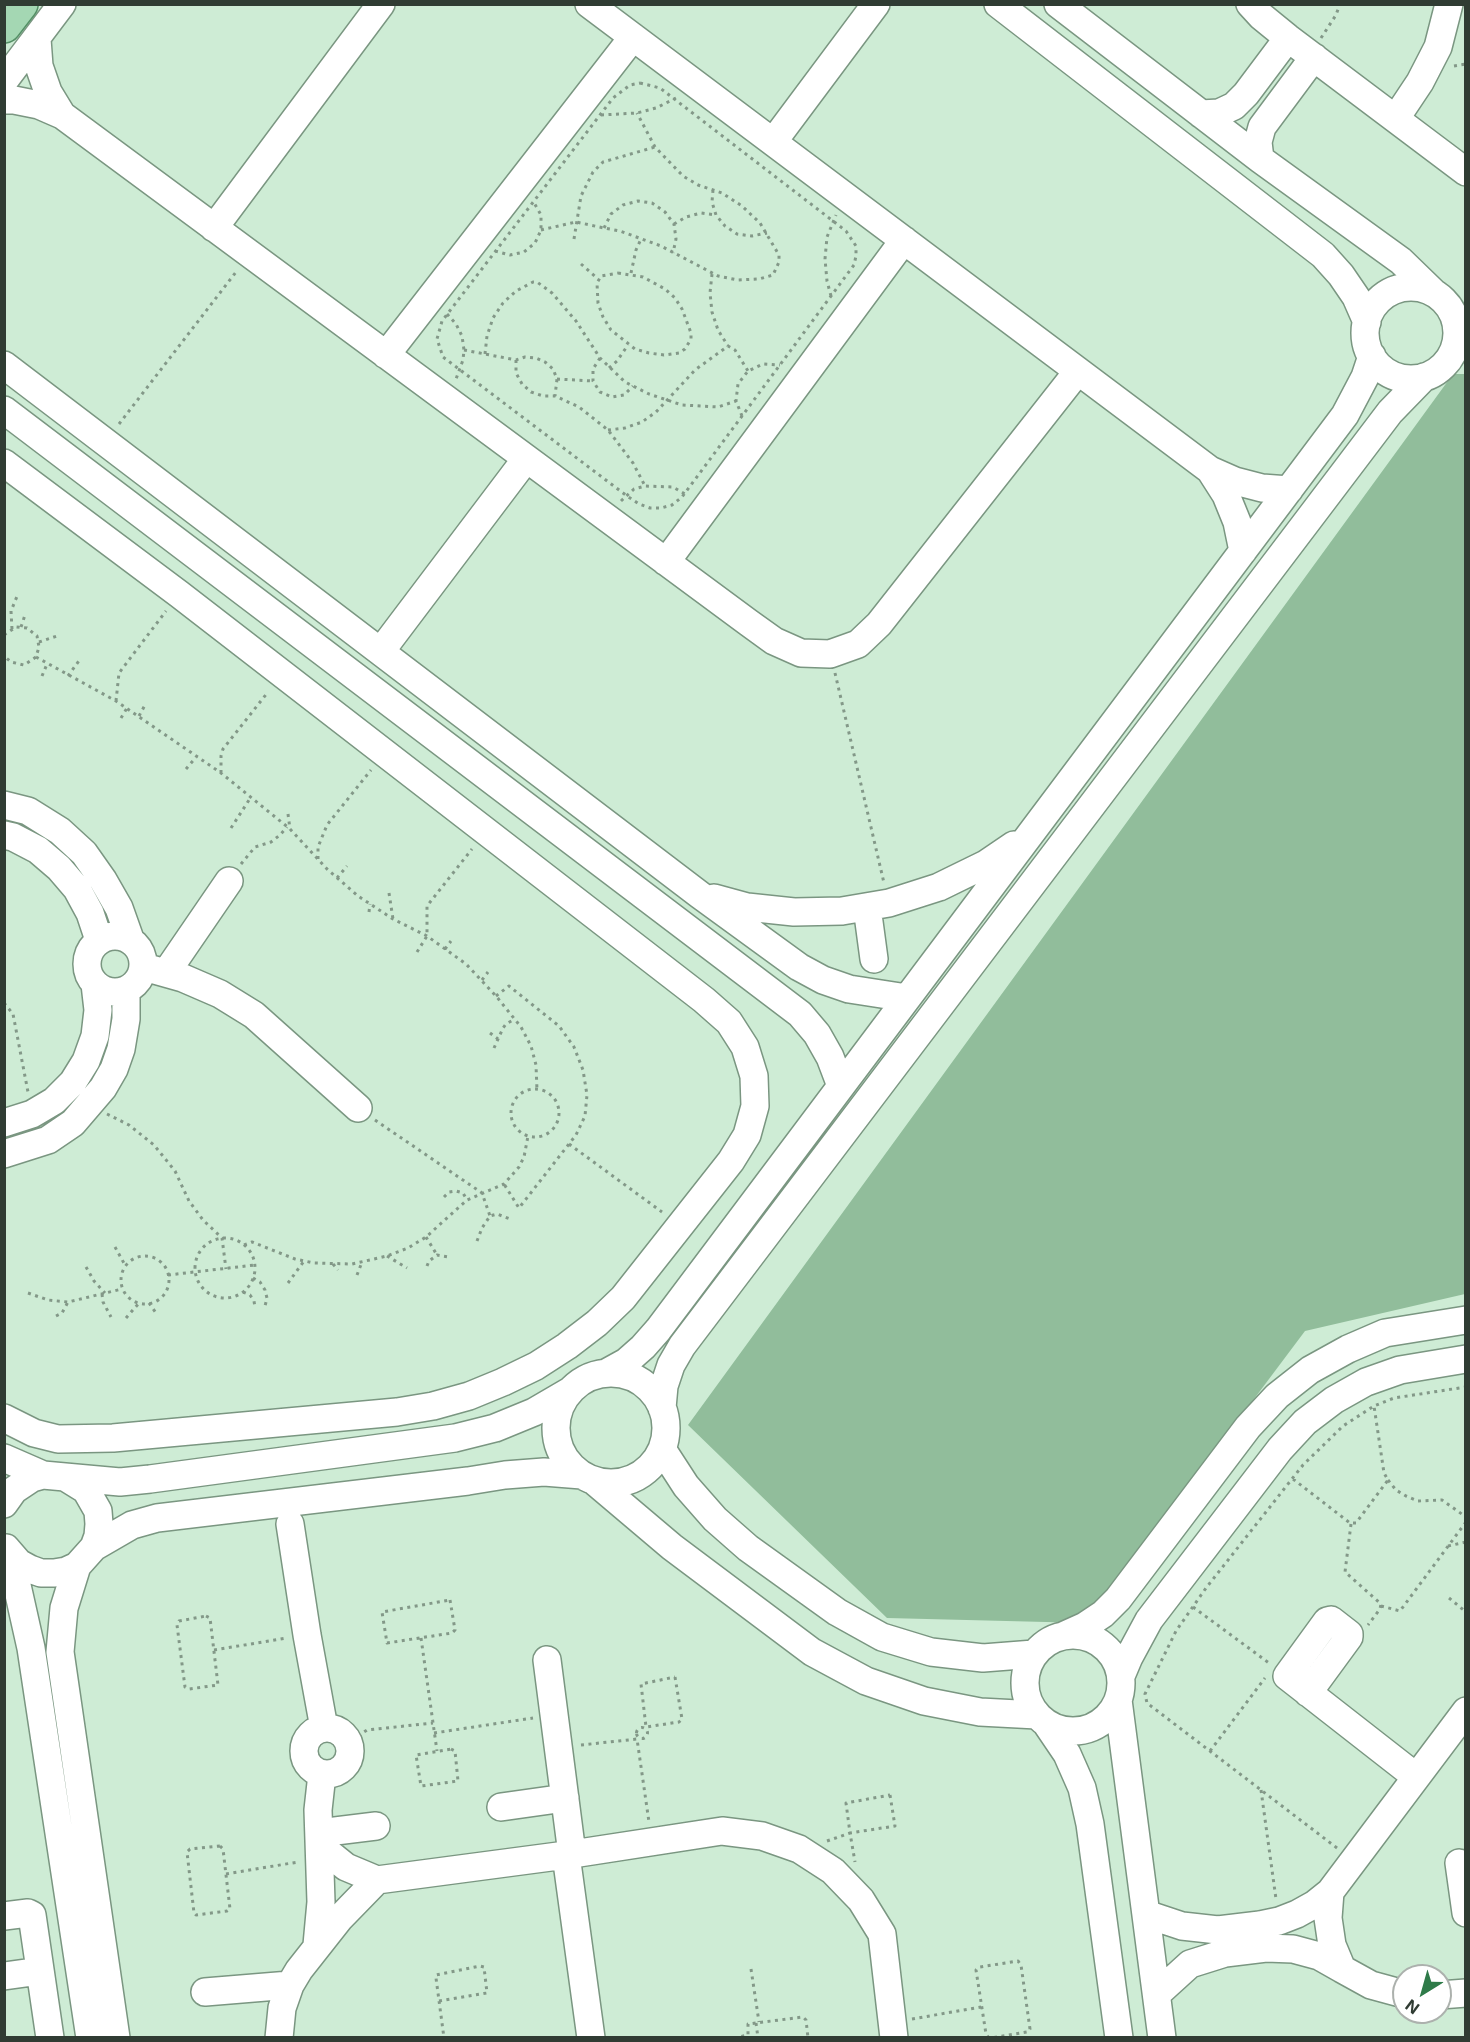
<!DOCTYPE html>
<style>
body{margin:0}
#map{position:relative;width:1470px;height:2042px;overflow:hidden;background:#ceecd5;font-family:Inter,sans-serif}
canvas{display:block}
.frame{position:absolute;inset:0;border:6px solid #303c33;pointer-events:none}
.north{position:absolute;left:1392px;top:1964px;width:60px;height:60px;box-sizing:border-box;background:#fff;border:2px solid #acb1ad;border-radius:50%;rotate:217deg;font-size:16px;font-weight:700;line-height:24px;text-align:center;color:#303c33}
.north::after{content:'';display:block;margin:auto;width:21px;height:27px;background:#2f7b49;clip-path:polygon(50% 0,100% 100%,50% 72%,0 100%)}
</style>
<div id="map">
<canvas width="1470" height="2042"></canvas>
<div class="frame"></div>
<div class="north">N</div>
</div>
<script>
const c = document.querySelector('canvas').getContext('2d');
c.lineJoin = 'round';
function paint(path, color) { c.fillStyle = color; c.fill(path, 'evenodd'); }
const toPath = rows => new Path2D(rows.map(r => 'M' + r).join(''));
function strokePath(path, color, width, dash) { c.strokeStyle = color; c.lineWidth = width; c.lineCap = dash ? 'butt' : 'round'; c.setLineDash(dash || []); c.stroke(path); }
paint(toPath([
 [1453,374,1465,374,1465,1294,1305,1331,1086,1623,887,1618,688,1425]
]), '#91bd9b');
const minor = toPath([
 [589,4,1210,470,1235,481,1262,488,1289,490],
 [998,4,1323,255,1341,275,1356,297,1367,322],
 [1058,4,1260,159,1401,261,1434,293],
 [1250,4,1261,16,1288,38,1466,172],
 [37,39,39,66,48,92,62,115],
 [4,81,62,4],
 [4,100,14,100,39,105,62,115,749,623,774,641,801,653,830,654,858,644,879,624,1078,371],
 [1201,114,1219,113,1234,106,1246,94,1288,38],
 [1396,118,1420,82,1438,47,1449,4],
 [773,142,876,4],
 [1260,159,1258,142,1262,127,1314,57],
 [214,228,381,4],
 '1365 333a46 46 0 1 1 92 0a46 46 0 1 1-92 0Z',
 [386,355,633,37],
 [4,365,700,895,799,967,823,980,849,989,907,998],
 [4,410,800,1014,817,1034,830,1057,841,1086],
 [4,463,179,594,704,1000,729,1022,745,1047,754,1076,755,1106,747,1135,731,1161,623,1298,597,1323,567,1346,536,1366,503,1382,469,1396,433,1406,397,1412,113,1438,58,1439,34,1433,4,1418],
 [1210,470,1226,495,1237,522,1243,551],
 [666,562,904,240],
 [381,651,526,459],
 [4,805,28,811,60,831,84,853,103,880,119,908,130,939],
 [4,835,13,837,38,850,59,868,77,889,90,913,99,940],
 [714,898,747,907,794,912,842,911,889,903,939,887,986,864,1014,845],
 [867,907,874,959],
 '87 964a28 28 0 1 1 56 0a28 28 0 1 1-56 0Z',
 [144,967,183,978,220,994,254,1015,358,1108],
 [166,973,229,881],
 [4,1123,32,1114,54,1101,73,1082,86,1061,95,1036,98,1010,95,984],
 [4,1154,48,1140,73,1123,103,1088,114,1069,121,1049,126,1019,126,990],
 [606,1373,626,1362,643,1347,658,1330,1345,415,1365,377,1372,356],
 '556 1428a55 55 0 1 1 110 0a55 55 0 1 1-110 0Z',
 [662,1408,664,1386,671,1365,682,1346,1390,412,1424,377],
 [662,1449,686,1486,715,1519,748,1548,837,1612,882,1637,931,1652,983,1658,1034,1654],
 [4,1458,43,1475],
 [65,1477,120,1482,150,1479,455,1438,495,1428,534,1412,570,1391],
 [594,1481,672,1547,812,1652,866,1681,924,1701,980,1712,1037,1715],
 [4,1504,14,1490,32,1478,43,1475,65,1477,86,1490,98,1511,99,1524,98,1536,94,1547,77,1566,66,1571,54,1573,41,1573,30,1569,19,1563,6,1548],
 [290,1524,307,1635,324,1728],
 [94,1547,132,1525,157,1518,468,1481,505,1475,544,1472,582,1475],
 [10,1554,31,1648,90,2038],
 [77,1566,64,1608,60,1652,116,2038],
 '1025 1683a48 48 0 1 1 96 0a48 48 0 1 1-96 0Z',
 [1065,1635,1085,1626,1103,1614,1118,1599,1248,1427,1277,1396,1310,1370,1348,1349,1385,1333,1466,1320],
 [547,1660,572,1854],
 [1121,1676,1129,1657,1149,1620,1280,1449,1305,1422,1334,1400,1366,1382,1400,1370,1466,1359],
 [1308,1693,1349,1637,1349,1634,1331,1620,1327,1621,1287,1676,1415,1776],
 [1118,1700,1162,2038],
 [1046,1723,1067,1754,1082,1788,1090,1824,1119,2038],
 '304 1751a23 23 0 1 1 46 0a23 23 0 1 1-46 0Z',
 [501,1807,565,1798],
 [319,1833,376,1826],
 [320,1846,346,1867,377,1880,566,1855,722,1831,762,1836,799,1849,833,1871,861,1900,882,1934,894,2038],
 [566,1855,591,2038],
 [1459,1863,1466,1913],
 [1146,1914,1182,1926,1218,1930,1260,1925,1279,1921,1297,1914,1315,1904,1330,1892],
 [4,1916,28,1913,32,1915,50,2038],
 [317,1945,321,1902,318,1810,322,1774],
 [4,1976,40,1971],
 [205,1992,290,1985],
 [1157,1994,1190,1964,1225,1953,1266,1948,1293,1949,1319,1956,1342,1969],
 [1404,1994,1371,1985,1342,1969,1332,1945,1328,1918,1330,1892,1466,1711],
 [1440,1995,1466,1993],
 [279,2038,282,2008,290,1985,299,1970,340,1918,377,1880]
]);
const major = toPath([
 [4,26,21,4]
]);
strokePath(minor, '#7a9681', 30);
strokePath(major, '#549066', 36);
strokePath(toPath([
 [1321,38,1336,15,1340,4],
 [1454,66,1466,64],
 [640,83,660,88,846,231,856,246,856,256,854,265,682,497,672,505,661,508,650,508,639,504,627,496,443,357,437,339,442,321,613,98,630,85,640,83],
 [601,115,637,113,656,108,676,98],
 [713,190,712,202,716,215,725,226,737,234,752,236,767,233],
 [674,224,686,217,701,213,716,215],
 [604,228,611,214,623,205,638,201,652,203,665,212,674,224,676,239,673,253],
 [541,230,576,222,604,228,620,231,661,246,718,276,738,280,759,279,773,275,779,262,779,255,760,223,742,206,722,193,698,185,683,176,655,147,637,113],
 [574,239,581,196,593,172,603,162,655,147],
 [495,251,510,255,524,252,535,243,541,230,541,215,533,201],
 [581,264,598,279],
 [618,273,643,277,665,289,675,298,682,309,691,333,691,339,685,349,679,353,664,355,649,353,635,349,611,330,603,317,598,303,597,283,601,276,618,273],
 [631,273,636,250,641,239],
 [712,274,710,293,712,312,718,330,728,346],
 [831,296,827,281,825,259,827,237,836,215],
 [447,314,456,324,462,336,464,350,463,360,456,379],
 [464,350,516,360,525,357,536,358,545,362,553,369,557,379,555,396],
 [485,354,487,336,493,318,503,303,516,291,533,282,537,282,552,293,576,321,600,358,625,382,649,394,682,405,718,407,736,401],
 [600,358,593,369,593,381,600,392,612,397,624,395,633,386],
 [516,360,516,373,522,384,531,392,543,396,555,396,579,407,608,430,633,463,645,486],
 [609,368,617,361,628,345],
 [557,379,593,381],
 [742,416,736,401,738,384,748,371,763,364,780,365],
 [119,424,236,272],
 [608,430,625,428,642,422,656,412,695,370,728,346,735,350,748,371],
 [621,501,634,489,645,486,673,487,685,494],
 [21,627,25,615],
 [12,629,11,611,18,594],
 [4,635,16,627,27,628,37,636,39,647,36,657,24,665,11,662,4,656],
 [39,642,57,636],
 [36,657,116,701,221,773,290,829,327,869,358,896,393,919,427,936,466,964,496,996,521,1027,531,1046,536,1065,537,1090],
 [835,673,884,883],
 [42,676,47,664],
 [68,676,81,658],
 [116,701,119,673,166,611],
 [139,716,145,705],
 [121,718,127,708],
 [186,769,197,756],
 [221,773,221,756,223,749,268,692],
 [288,814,290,829],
 [231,828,251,797],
 [318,859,318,847,327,825,371,770],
 [241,864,255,847,271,842,280,835,287,827],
 [337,878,347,866],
 [389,893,393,919],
 [369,912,370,904],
 [445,949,451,941],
 [417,952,427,936,427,906,472,849],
 [482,980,488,972],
 [496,996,509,986,559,1026,574,1047,583,1070,587,1095,585,1116,576,1135,519,1208,504,1184],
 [4,1003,13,1014,28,1092],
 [490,1033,498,1039],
 [494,1048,503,1028,506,1024,515,1019],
 '511 1113a24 24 0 1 1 48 0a24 24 0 1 1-48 0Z',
 [107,1114,129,1125,154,1145,175,1171,189,1201,203,1220,222,1238,226,1269],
 [375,1120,482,1193,490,1216],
 [569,1144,662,1212],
 [444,1197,449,1192,456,1191,463,1193,467,1200],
 [426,1237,437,1255],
 '195 1268a30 30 0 1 1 60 0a30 30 0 1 1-60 0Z',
 [477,1241,482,1228,490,1216,497,1214,510,1219],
 [244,1245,252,1242,295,1259,314,1263,352,1264,387,1256,408,1248,426,1237,467,1200,504,1184,519,1167,524,1157,528,1136],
 [115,1247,125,1265],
 '121 1280a24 24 0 1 1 48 0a24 24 0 1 1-48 0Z',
 [387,1256,407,1268],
 [333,1264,338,1270],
 [427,1266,429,1261,437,1255,449,1257],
 [86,1267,94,1281,105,1293],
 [168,1275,255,1265],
 [357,1275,362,1262],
 [253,1278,260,1282,265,1290,267,1298,265,1306],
 [288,1283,304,1261],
 [243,1292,250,1295,254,1301,255,1307],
 [28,1293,48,1300,68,1302,122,1289],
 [102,1294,103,1302,111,1317],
 [149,1303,156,1313],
 [56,1316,62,1313,68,1302],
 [126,1318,139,1303],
 [1293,1479,1350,1523,1356,1523,1388,1480,1384,1473,1374,1406],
 [1388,1480,1396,1490,1406,1496,1418,1501,1442,1500,1466,1517],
 [1351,1524,1345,1572,1381,1604,1380,1609,1368,1625],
 [1448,1546,1466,1542],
 [1449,1598,1466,1612],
 [450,1600,455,1630,452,1633,387,1643,382,1612,450,1600],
 [1381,1606,1400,1611,1466,1522],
 [1193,1607,1269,1663],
 [206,1616,210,1618,218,1685,189,1689,185,1687,177,1625,179,1621,206,1616],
 [421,1638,437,1751],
 [214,1650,287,1638],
 [675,1677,682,1719,679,1722,646,1727,641,1684,675,1677],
 '636.5 1733a5.5 5.5 0 1 1 11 0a5.5 5.5 0 1 1-11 0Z',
 [434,1733,533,1718],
 [581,1745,637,1739,649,1822],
 [350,1749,361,1734,367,1730,433,1723],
 [451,1749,455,1751,458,1781,421,1786,416,1755,451,1749],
 [1210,1751,1265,1678],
 [1261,1790,1276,1899],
 [890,1795,895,1826,850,1833,846,1803,890,1795],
 [827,1841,850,1833,855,1862],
 [220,1846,223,1849,230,1909,227,1911,196,1915,194,1913,187,1852,190,1849,220,1846],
 [1337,1848,1147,1703,1145,1694,1176,1631,1206,1588,1303,1465,1343,1426,1374,1406,1394,1398,1466,1387],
 [226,1874,298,1862],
 [751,1969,759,2022],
 [439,2001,487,1993,484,1967,480,1966,436,1975,436,1978,444,2038],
 [912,2019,981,2007],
 [756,2023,758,2038],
 [734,2038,748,2035,748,2024,803,2017,806,2020,808,2038],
 [989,2038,986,2034,976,1970,980,1967,1018,1961,1021,1965,1030,2029,1027,2032,991,2038]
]), '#839888', 3, [3, 4.5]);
strokePath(minor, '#fff', 27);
strokePath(major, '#a4d7b3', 33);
</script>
